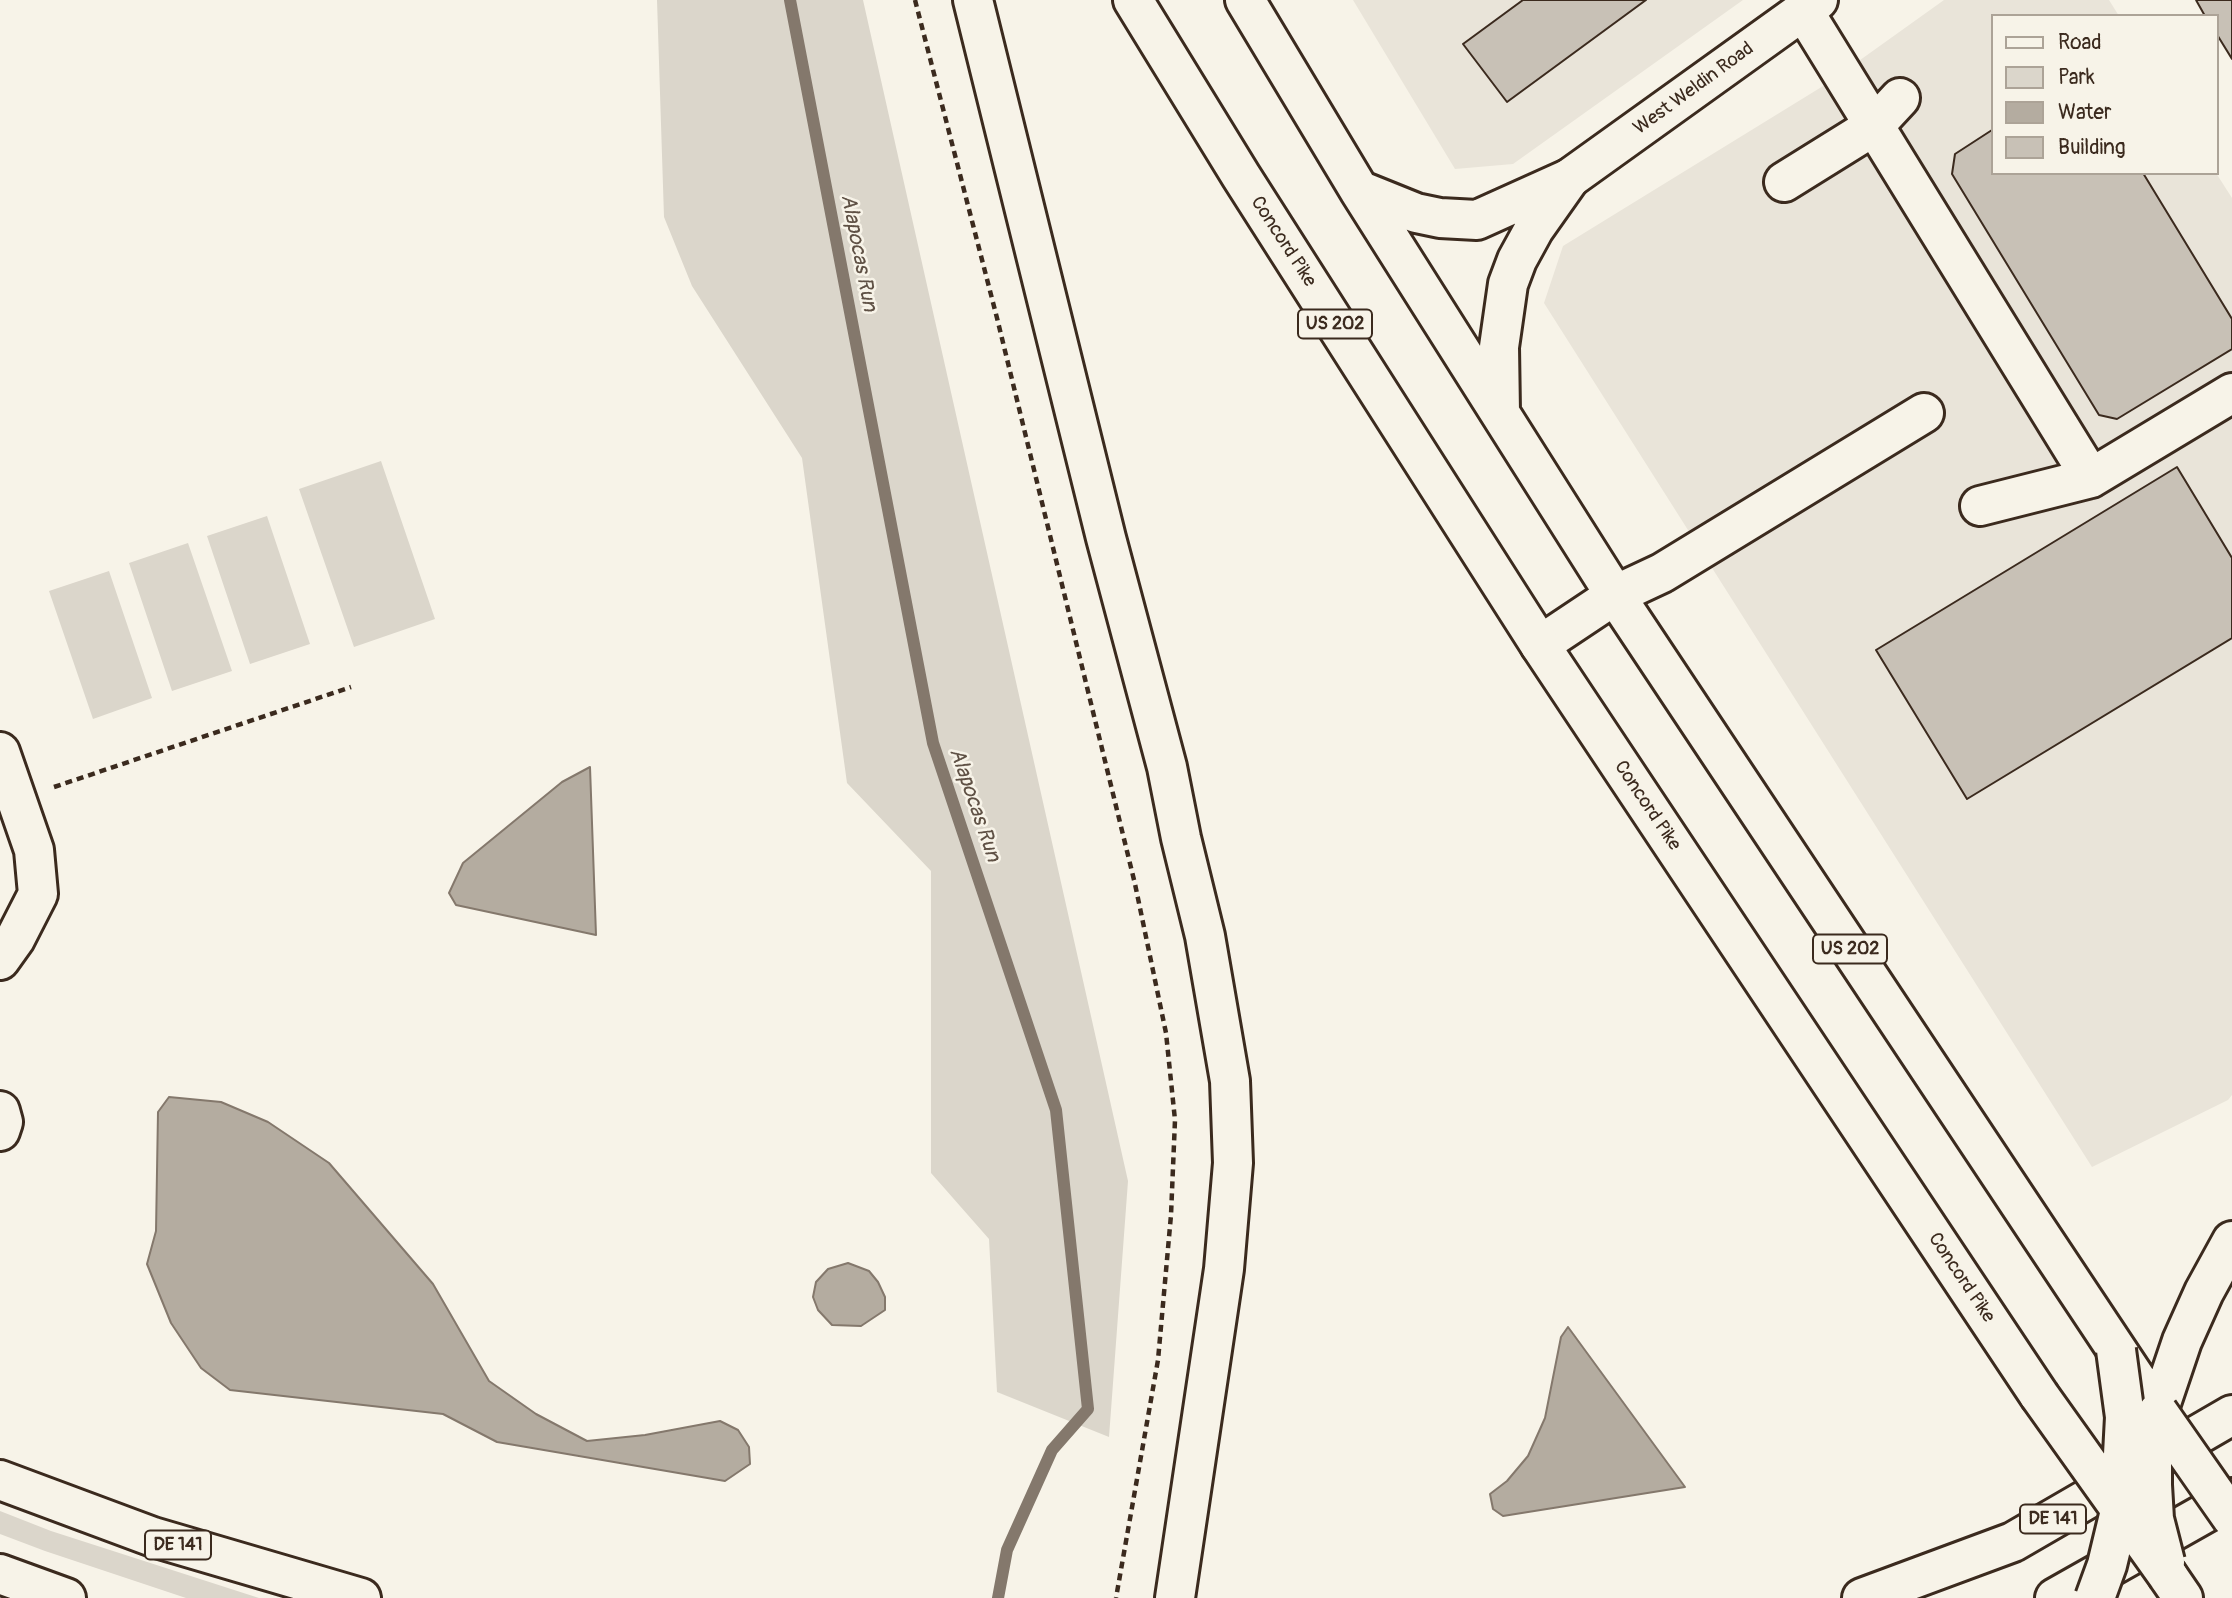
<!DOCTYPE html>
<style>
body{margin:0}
#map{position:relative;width:2232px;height:1598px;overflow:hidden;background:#f7f3e8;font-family:Pangolin,sans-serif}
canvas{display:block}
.legend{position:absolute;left:1991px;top:14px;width:228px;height:161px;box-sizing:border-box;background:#f7f3e8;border:2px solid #aca397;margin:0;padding:9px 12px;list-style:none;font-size:21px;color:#3b2a1e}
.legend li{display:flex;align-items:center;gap:14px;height:35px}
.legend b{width:35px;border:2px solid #aca397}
</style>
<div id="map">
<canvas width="2232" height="1598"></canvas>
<ul class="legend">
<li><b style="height:9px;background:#f7f3e8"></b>Road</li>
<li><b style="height:19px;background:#dbd6cb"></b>Park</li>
<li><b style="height:19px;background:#b4aca0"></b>Water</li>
<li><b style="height:19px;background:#c8c1b6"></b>Building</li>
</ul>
</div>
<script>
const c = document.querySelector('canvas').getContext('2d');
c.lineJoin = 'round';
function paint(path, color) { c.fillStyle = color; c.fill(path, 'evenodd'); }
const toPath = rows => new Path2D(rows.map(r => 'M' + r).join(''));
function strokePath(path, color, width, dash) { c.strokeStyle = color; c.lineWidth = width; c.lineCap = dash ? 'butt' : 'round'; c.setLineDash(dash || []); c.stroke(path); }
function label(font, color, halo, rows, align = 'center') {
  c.font = font + ' Pangolin,sans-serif'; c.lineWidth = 5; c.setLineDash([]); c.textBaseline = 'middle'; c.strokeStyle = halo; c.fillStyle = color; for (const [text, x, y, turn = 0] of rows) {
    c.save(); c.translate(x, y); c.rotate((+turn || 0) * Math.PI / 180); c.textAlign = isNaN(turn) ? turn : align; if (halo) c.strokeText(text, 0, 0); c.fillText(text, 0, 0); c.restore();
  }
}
paint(toPath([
 [1353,0,1743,0,1513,164,1455,169],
 [1944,0,2109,0,2119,16,1992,16,1992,173,2216,173,2232,198,2232,1095,2228,1100,2092,1167,1544,303,1563,246,1828,83]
]), '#e9e4d9');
paint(toPath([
 [657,0,863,0,1128,1181,1109,1437,997,1392,989,1239,931,1173,931,871,847,783,802,458,692,286,664,217],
 [381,461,435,619,354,647,299,489],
 [267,516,310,644,250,664,207,536],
 [188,543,232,671,172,691,129,563],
 [109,571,152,698,93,719,49,591],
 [0,1511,51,1531,259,1598,186,1598,45,1551,0,1534]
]), '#dbd6cb');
const water = toPath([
 [590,767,596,935,456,905,449,893,463,863,562,782,590,767],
 [169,1097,221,1102,268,1122,329,1163,433,1284,489,1381,536,1414,587,1441,645,1435,720,1421,738,1430,749,1447,750,1464,725,1481,497,1442,443,1414,230,1390,201,1368,171,1323,147,1264,156,1231,158,1112,169,1097],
 [848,1263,869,1271,878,1282,885,1297,885,1310,861,1326,832,1325,818,1310,813,1297,816,1282,828,1269,848,1263],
 [1568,1327,1685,1487,1503,1516,1493,1509,1490,1494,1507,1481,1528,1456,1545,1418,1561,1337,1568,1327]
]);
paint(water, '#b4aca0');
strokePath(water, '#84786c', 2);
strokePath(toPath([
 [790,0,933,743,1056,1110,1088,1409,1052,1450,1007,1550,998,1598]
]), '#84786c', 12);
const building = toPath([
 [1523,0,1646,0,1507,102,1463,44,1523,0],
 [2196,0,2232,0,2232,59,2216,33,2216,16,2205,16,2196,0],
 [1992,130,1992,173,2143,173,2232,319,2232,349,2117,419,2099,415,1952,174,1955,154,1992,130],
 [2177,467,2232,558,2232,638,1967,799,1876,650,2177,467]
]);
paint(building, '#c8c1b6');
strokePath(building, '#3b2a1e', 2);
const minor = toPath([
 [1803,10,2091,478],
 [1784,182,1874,126,1900,98],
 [1980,506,2091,478,2232,393],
 [1540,645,1615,595,1662,573,1924,413],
 [0,752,34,850,38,894,15,939,0,960],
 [0,1111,3,1122,0,1131]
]);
const major = toPath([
 [1570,178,1818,0],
 [2055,1598,2232,1498]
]);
const highway = toPath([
 [973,0,1106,538,1167,767,1181,838,1205,936,1230,1081,1233,1163,1224,1269,1175,1598],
 [1133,0,1241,176,1540,645,2039,1395],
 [1245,0,1359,190,1615,595,2158,1412],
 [1359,190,1416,213,1440,218,1477,220,1568,179],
 [1500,412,1499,347,1508,284,1517,260,1534,229,1570,178],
 [2158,1412,2182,1341,2204,1292,2232,1241],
 [0,1480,153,1537,361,1598],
 [0,1574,66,1598],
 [2168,1576,2183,1598],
 [1862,1598,2013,1542,2232,1415]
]);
strokePath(minor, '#3b2a1e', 44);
strokePath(major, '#3b2a1e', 44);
strokePath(highway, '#3b2a1e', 44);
strokePath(toPath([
 [915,0,997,318,1135,884,1166,1033,1175,1120,1171,1215,1158,1360,1116,1598],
 [54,787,351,687]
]), '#3b2a1e', 4.5, [7, 5]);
strokePath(minor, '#f7f3e8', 38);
strokePath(major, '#f7f3e8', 38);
strokePath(highway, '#f7f3e8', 38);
const highwayBridge = toPath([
 [2039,1395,2168,1576],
 [2158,1412,2152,1457,2152,1485,2154,1519,2165,1562],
 [2158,1412,2232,1518],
 [2095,1598,2107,1565,2120,1511,2125,1417,2116,1350]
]);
strokePath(highwayBridge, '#3b2a1e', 44, []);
strokePath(highwayBridge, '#f7f3e8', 38);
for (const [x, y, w] of [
 [1335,324,74],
 [1850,949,74],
 [2053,1519,66],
 [178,1545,66]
]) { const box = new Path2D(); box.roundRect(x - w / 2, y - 14.5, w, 29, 5); c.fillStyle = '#f7f3e8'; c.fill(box); strokePath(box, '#3b2a1e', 2); }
label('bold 18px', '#3b2a1e', null, [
 ["US 202",1335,324],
 ["US 202",1850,949],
 ["DE 141",2053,1519],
 ["DE 141",178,1545]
]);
label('19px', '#3b2a1e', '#f7f3e8', [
 ["West Weldin Road",1694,89,-36],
 ["Concord Pike",1283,242,57],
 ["Concord Pike",1647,806,56],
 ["Concord Pike",1961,1278,56]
]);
label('italic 21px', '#5f5145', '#f7f3e8', [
 ["Alapocas Run",858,253,79],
 ["Alapocas Run",974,805,71]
]);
</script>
